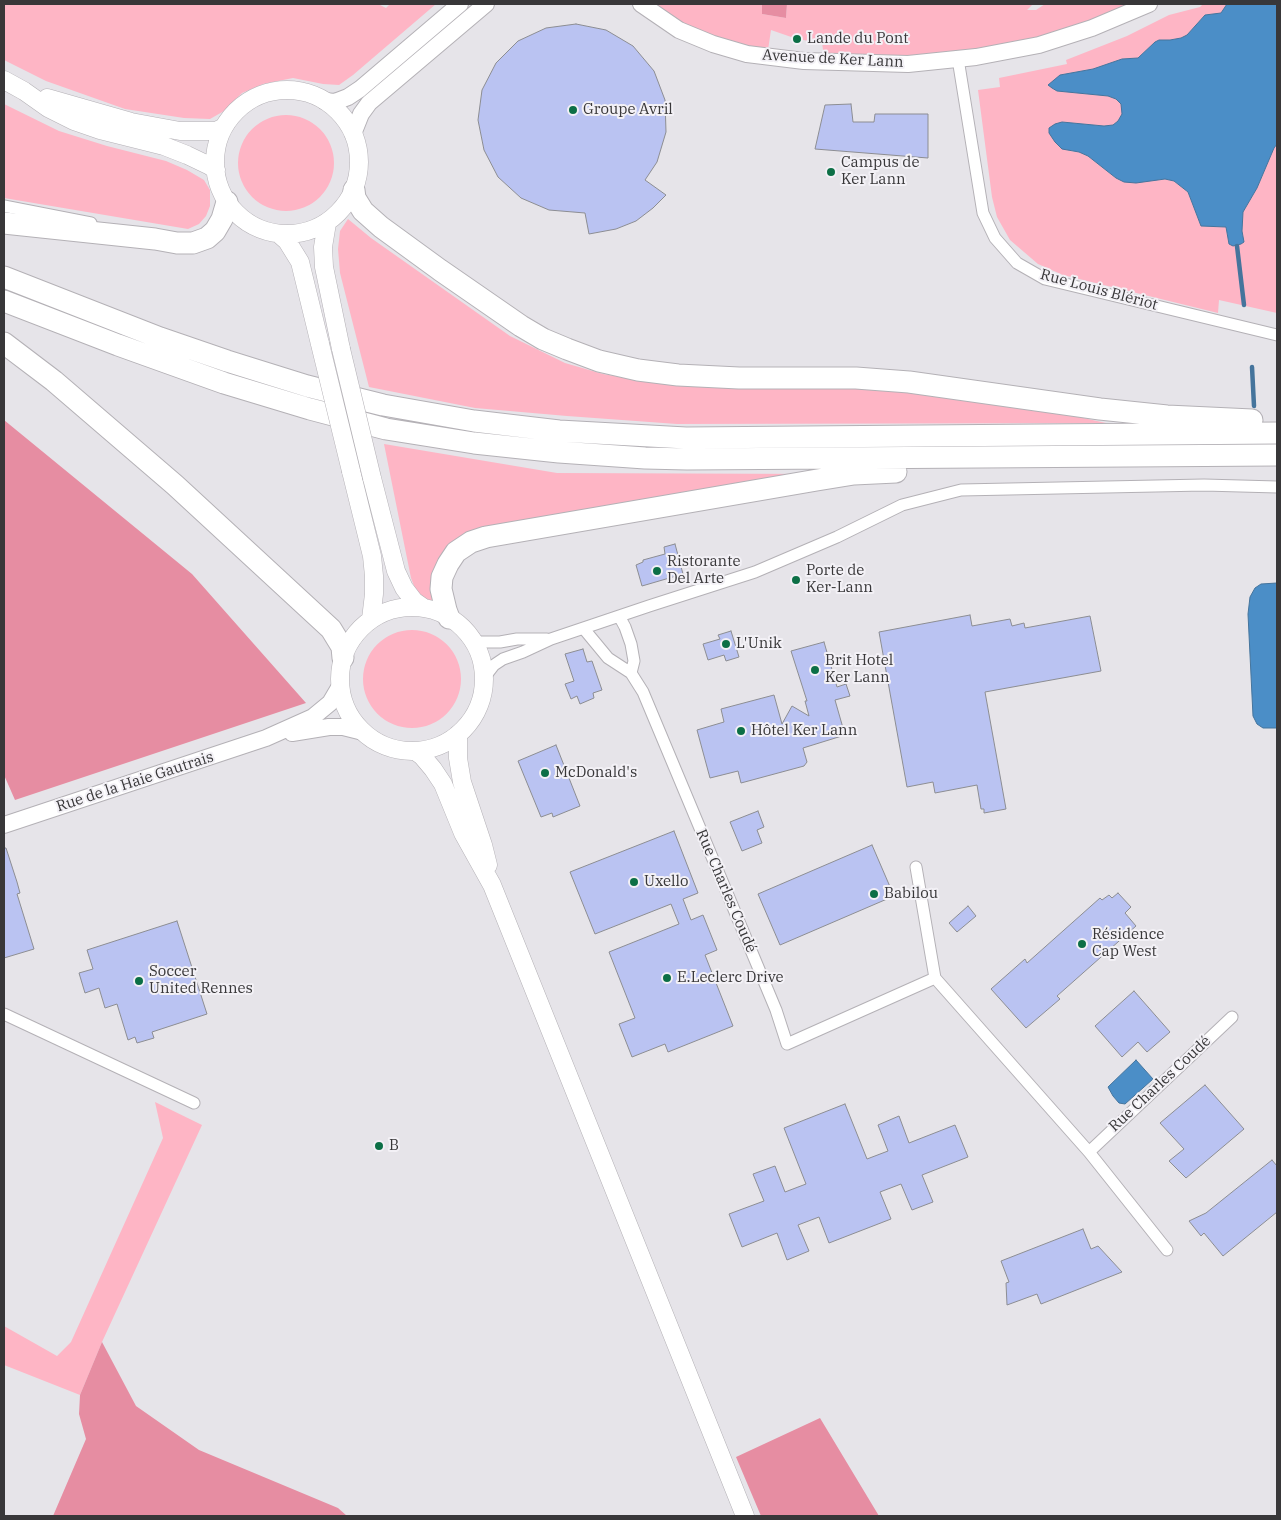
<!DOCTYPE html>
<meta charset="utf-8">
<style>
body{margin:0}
#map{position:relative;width:1281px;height:1520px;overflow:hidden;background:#e6e4e9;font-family:"IBM Plex Serif",serif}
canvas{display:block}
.frame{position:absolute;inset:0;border:5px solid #383739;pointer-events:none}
</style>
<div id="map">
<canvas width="1281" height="1520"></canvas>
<div class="frame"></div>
</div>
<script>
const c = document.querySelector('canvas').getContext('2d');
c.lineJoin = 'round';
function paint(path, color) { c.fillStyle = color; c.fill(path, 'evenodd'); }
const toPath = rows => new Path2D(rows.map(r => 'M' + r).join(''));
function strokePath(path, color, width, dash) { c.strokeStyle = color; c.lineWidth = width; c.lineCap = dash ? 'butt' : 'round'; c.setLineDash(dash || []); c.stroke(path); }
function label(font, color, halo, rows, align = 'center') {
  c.font = font + ' "IBM Plex Serif",serif'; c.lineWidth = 4; c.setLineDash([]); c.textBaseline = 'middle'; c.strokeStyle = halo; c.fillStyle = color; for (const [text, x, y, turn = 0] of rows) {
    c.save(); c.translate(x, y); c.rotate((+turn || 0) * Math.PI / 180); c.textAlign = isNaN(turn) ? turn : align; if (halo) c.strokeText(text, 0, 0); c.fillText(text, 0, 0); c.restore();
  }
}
paint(toPath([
 [4,4,378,4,386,8,390,4,436,4,353,75,339,85,323,84,293,78,263,84,242,93,224,111,210,119,184,118,125,109,46,81,4,60],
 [653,4,762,4,762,14,786,18,787,4,1033,4,1027,10,1036,10,1045,4,1133,4,1108,15,1022,43,921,57,824,56,822,43,797,39,771,30,768,50,743,46,703,33,672,18],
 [1203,4,1227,4,1221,13,1205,15,1187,35,1181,38,1170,40,1159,40,1155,42,1138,58,1123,59,1093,69,1060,75,1052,88,1057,91,1108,96,1116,99,1121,104,1123,108,1122,114,1118,121,1113,125,1104,126,1062,122,1070,151,1079,152,1088,156,1116,178,1153,180,1165,179,1174,181,1188,192,1201,226,1226,227,1229,244,1237,246,1243,242,1242,231,1243,212,1257,188,1274,148,1277,144,1277,313,1219,300,1218,313,1063,275,1038,264,1010,240,997,217,992,197,978,90,1000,87,999,78,1067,64,1066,60,1127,36,1169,15,1200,7],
 [4,104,59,131,107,146,166,161,187,170,204,180,210,190,210,206,206,216,199,224,188,229,4,198],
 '238 163a48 48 0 1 1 96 0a48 48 0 1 1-96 0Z',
 [348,219,371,238,510,336,565,363,603,374,654,383,709,387,888,389,1056,412,1106,423,677,424,567,416,475,408,369,387,340,273,338,249,340,231],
 [384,444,557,473,821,474,470,534,436,607,424,599,416,591,411,578],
 '363 679a49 49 0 1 1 98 0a49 49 0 1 1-98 0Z',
 [155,1102,202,1125,102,1342,80,1395,4,1365,4,1326,57,1356,71,1342,163,1138]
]), '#feb5c5');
paint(toPath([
 [762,4,787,4,786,18,762,14],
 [4,420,192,574,306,703,15,800,4,775],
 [102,1342,136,1406,199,1450,338,1508,347,1516,53,1516,86,1439,79,1414,80,1395],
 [820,1418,879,1516,761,1516,736,1457]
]), '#e68da2');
const water = toPath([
 [1227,4,1277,4,1277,144,1274,148,1257,188,1243,212,1242,231,1244,242,1241,244,1233,246,1229,244,1226,227,1201,226,1188,192,1174,181,1165,179,1136,183,1124,182,1116,178,1088,156,1079,152,1062,149,1055,142,1049,133,1049,128,1055,124,1062,122,1104,126,1113,125,1118,121,1122,114,1121,104,1116,99,1108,96,1057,91,1052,88,1048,85,1060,75,1093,69,1122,59,1138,58,1155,42,1159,40,1170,40,1181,38,1187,35,1205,15,1221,13,1227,4],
 [1277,583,1277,728,1263,728,1257,724,1253,716,1248,614,1250,597,1255,588,1261,584,1277,583],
 [1136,1060,1153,1079,1125,1104,1119,1103,1113,1096,1108,1087,1136,1060]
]);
paint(water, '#4b8ec7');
strokePath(water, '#45749c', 1);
strokePath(toPath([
 [1237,246,1244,305],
 [1252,367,1254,406]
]), '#45749c', 4.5);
const building = toPath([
 [576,24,606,30,633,46,654,71,665,100,666,132,657,162,645,180,666,195,653,208,636,221,616,229,589,234,585,213,549,210,521,198,498,177,484,150,478,120,482,90,496,63,518,41,546,28,576,24],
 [851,104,853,122,874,122,875,114,928,114,928,158,815,149,825,105,851,104],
 [675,544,683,574,642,586,636,565,643,562,643,560,665,554,664,547,675,544],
 [970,615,972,626,1010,619,1012,626,1024,623,1025,628,1090,616,1101,671,985,692,1006,809,984,813,984,809,981,809,977,785,935,793,933,782,907,787,879,632,970,615],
 [731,631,739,657,726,661,724,655,708,660,703,644,720,639,718,635,731,631],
 [824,642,837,687,846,684,850,696,835,700,845,735,803,748,807,762,804,766,741,783,738,771,710,778,697,730,724,722,721,709,774,695,782,724,792,706,809,716,805,701,807,701,791,651,824,642],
 [583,649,587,662,592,661,602,690,593,693,594,698,580,704,577,696,571,699,565,684,574,681,565,654,583,649],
 [556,745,580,806,553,817,552,813,541,817,518,761,556,745],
 [758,811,764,827,757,830,762,843,742,851,730,822,758,811],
 [674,831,698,893,683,899,691,920,703,915,717,950,705,955,733,1026,668,1052,665,1044,632,1057,619,1024,635,1018,609,952,679,924,671,904,595,934,570,872,674,831],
 [872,845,894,896,780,945,758,894,872,845],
 [4,848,6,848,17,882,20,893,17,894,34,949,4,958,4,848],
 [1118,893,1131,907,1125,913,1136,926,1057,996,1060,999,1026,1028,991,989,1025,959,1027,963,1100,898,1102,900,1109,895,1112,898,1118,893],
 [968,906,976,916,957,932,949,923,968,906],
 [177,921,207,1014,152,1032,154,1038,137,1043,135,1037,128,1040,117,1004,105,1008,99,988,85,993,79,973,93,969,87,950,177,921],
 [1134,991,1170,1032,1147,1052,1138,1042,1122,1057,1095,1026,1134,991],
 [1205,1085,1244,1129,1186,1178,1169,1161,1184,1149,1160,1123,1205,1085],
 [845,1104,867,1159,888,1151,878,1125,899,1116,909,1143,955,1125,968,1157,922,1175,933,1202,912,1210,901,1184,880,1192,891,1219,829,1243,819,1217,798,1225,809,1251,787,1260,777,1233,742,1247,729,1214,764,1201,753,1174,775,1166,785,1192,806,1184,784,1128,845,1104],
 [1272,1160,1277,1166,1277,1212,1223,1256,1204,1233,1201,1236,1189,1221,1206,1213,1272,1160],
 [1083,1229,1091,1249,1098,1246,1122,1272,1041,1304,1037,1294,1007,1305,1006,1283,1009,1282,1001,1261,1083,1229]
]);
paint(building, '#bac3f2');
strokePath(building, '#8c8d92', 1);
const street = toPath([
 [958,59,983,213,995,238,1017,263,1045,279,1277,335],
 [4,206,91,223],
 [619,616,625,627,631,644,634,661,631,673],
 [584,629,608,658,631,673,643,692,776,1010,787,1044,935,978],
 [471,638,480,642,500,642,517,639,547,639],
 [484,678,494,665,503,659,523,652,551,639,649,606,755,572,837,537,902,505,961,490,1204,485,1277,487],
 [916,867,935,978,1089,1152,1167,1250],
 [4,1014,194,1103],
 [1089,1152,1232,1017]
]);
const secondary = toPath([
 [641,4,679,30,713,44,747,54,804,61,908,64,976,57,1039,45,1092,28,1149,4],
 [324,101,335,102,348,97,360,89,460,4],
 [353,134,361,114,369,103,486,4],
 [292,733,329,727,343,727,363,732],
 [4,825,266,738,313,717,330,703,340,686]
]);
const primary = toPath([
 [4,80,24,91,48,108,74,121,100,130,164,146,187,155,210,166,216,170],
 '215 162a72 72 0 1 1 144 0a72 72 0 1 1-144 0Z',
 [47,98,131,122,180,131,216,131,224,127],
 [327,223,323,247,324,267,341,349],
 [279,234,287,241,300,262,320,344],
 [351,471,372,556,374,576,374,594,371,619],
 [372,478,396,571,404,588,414,601,424,608],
 '340 679a72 72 0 1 1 144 0a72 72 0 1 1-144 0Z',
 [458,734,458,758,462,782,483,845,488,865],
 [415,751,422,756,433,769,443,784,463,833,492,885,745,1516]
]);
const highway = toPath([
 [354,190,355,198,363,211,381,227,440,270,521,326,543,339,567,349,599,361,638,370,678,375,739,378,856,378,909,382,1100,409,1167,416,1252,420],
 [4,223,155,239,177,243,193,243,207,238,215,231,222,219,227,202],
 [4,277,160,338,227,361,307,386,383,405,474,421,559,431,686,438,1277,433],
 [4,301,118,345,224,383,310,409,386,429,474,443,559,452,645,458,687,459,1277,455],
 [4,343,54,381,175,485,331,629,342,647,343,658],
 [449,618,446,610,441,589,442,577,448,564,456,552,471,542,486,537,817,480,854,474,896,472]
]);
strokePath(street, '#b4b1b6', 13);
strokePath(secondary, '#b4b1b6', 18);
strokePath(primary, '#b4b1b6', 19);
strokePath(highway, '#b4b1b6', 23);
strokePath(street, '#fff', 11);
strokePath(secondary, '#fff', 16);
strokePath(primary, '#fff', 18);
strokePath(highway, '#fff', 21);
const primaryBridge = toPath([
 [320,344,351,471],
 [341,349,372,478]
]);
strokePath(primaryBridge, '#b4b1b6', 19, []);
strokePath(primaryBridge, '#fff', 18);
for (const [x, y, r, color] of [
 [797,39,5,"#0c6f46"],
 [573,110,5,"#0c6f46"],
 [831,172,5,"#0c6f46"],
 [657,571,5,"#0c6f46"],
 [796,580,5,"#0c6f46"],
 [726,644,5,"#0c6f46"],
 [815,670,5,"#0c6f46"],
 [741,731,5,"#0c6f46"],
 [545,773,5,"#0c6f46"],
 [634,882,5,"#0c6f46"],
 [874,894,5,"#0c6f46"],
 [1082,944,5,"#0c6f46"],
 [667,978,5,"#0c6f46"],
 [139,981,5,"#0c6f46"],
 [379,1146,5,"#0c6f46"]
]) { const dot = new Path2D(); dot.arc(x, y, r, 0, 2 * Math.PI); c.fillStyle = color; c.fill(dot); strokePath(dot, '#f3f1f6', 2); }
label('15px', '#383739', '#f3f1f6', [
 ["Lande du Pont",807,39],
 ["Groupe Avril",583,110],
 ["Campus de",841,163],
 ["Ker Lann",841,180],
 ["Ristorante",667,562],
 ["Del Arte",667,579],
 ["Porte de",806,571],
 ["Ker-Lann",806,588],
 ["L'Unik",736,644],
 ["Brit Hotel",825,661],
 ["Ker Lann",825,678],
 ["Hôtel Ker Lann",751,731],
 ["McDonald's",555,773],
 ["Uxello",644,882],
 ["Babilou",884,894],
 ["Résidence",1092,935],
 ["Cap West",1092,952],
 ["Soccer",149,972],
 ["United Rennes",149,989],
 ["E.Leclerc Drive",677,978],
 ["B",389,1146]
], 'left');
label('15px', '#383739', '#f3f1f6', [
 ["Avenue de Ker Lann",833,59,3],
 ["Rue Louis Blériot",1099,290,15],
 ["Rue de la Haie Gautrais",135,782,-18],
 ["Rue Charles Coudé",726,891,67],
 ["Rue Charles Coudé",1160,1084,-43]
]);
</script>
